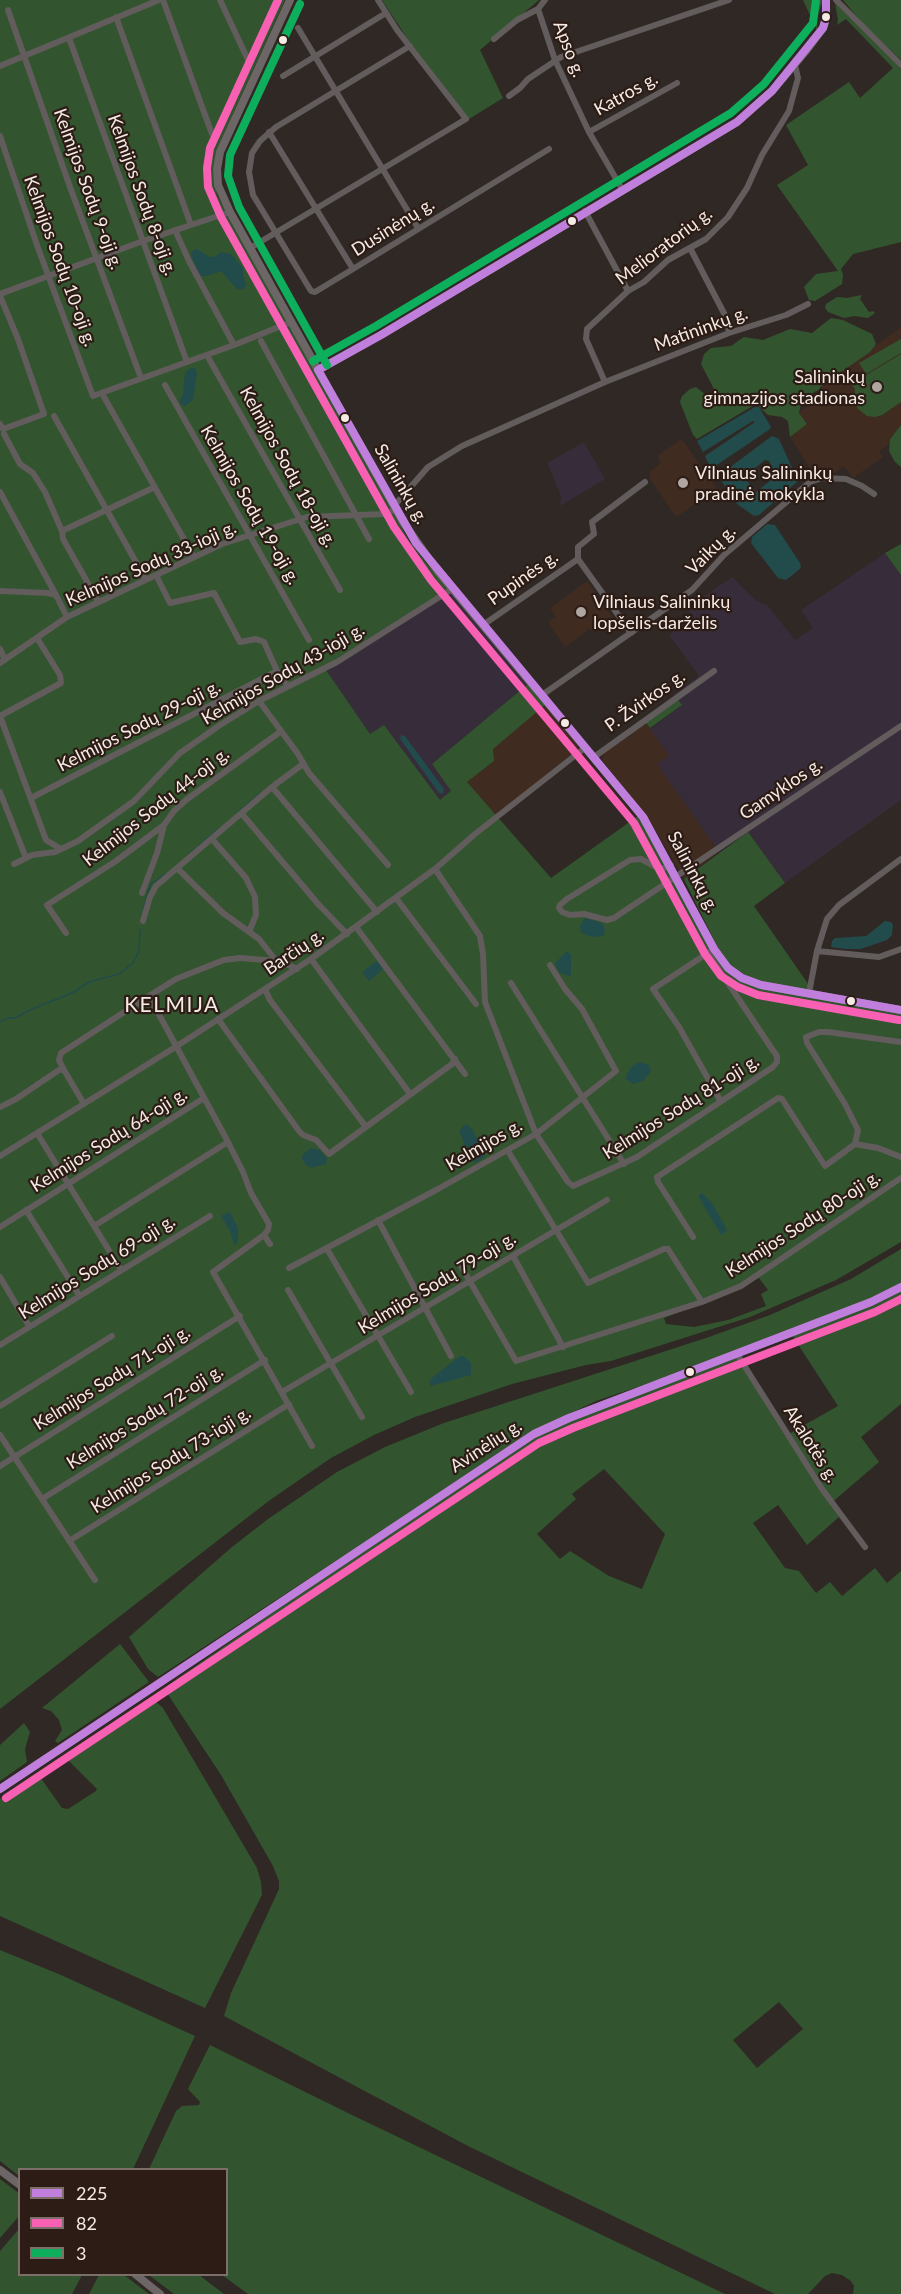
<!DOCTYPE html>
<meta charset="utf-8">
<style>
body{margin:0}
#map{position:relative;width:901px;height:2294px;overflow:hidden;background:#302824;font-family:Lato,sans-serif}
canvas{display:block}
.legend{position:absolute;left:18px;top:2168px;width:210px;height:108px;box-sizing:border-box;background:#2c1c15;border:2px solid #7c6e68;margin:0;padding:8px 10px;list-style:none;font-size:18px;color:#f5eae4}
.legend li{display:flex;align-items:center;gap:12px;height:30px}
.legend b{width:30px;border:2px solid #7c6e68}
</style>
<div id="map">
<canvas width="901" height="2294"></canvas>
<ul class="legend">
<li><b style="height:8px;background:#c07fdc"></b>225</li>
<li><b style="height:8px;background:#f860b3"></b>82</li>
<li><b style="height:8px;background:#0daf5c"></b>3</li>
</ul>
</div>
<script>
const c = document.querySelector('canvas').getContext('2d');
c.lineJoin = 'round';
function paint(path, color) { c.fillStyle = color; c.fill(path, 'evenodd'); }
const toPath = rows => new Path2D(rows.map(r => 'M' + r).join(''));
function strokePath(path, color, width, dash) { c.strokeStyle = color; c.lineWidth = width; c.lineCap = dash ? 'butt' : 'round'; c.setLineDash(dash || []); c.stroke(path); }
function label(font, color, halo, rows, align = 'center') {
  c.font = font + ' Lato,sans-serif'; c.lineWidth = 4.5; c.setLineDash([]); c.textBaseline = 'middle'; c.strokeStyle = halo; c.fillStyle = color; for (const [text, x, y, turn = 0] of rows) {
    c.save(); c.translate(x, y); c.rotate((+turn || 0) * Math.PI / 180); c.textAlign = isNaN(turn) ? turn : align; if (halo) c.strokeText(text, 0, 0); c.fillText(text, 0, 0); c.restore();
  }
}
paint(toPath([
 [901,327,901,425,890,438,890,443,879,452,883,457,853,478,844,466,835,473,811,470,790,437,807,424,799,413,825,392,820,386],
 [682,439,717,489,676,517,649,477,651,471,661,463,657,456],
 [587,581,613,618,609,622,608,621,592,632,590,629,565,647,548,622,556,617,550,608],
 [545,705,578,744,577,750,495,815,467,782,494,761,493,749],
 [646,723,669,755,657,764,719,852,684,879,651,822,602,760,604,754]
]), '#402b21');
paint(toPath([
 [584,442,605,479,560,506,561,496,547,463],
 [885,553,901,575,901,800,785,883,748,832,719,852,657,764,669,755,650,729,681,706,674,694,699,676,669,635,694,617,687,608,732,577,757,601,768,606,795,640,813,628,801,610],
 [447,589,528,684,432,764,452,792,440,800,384,725,370,734,324,667]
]), '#372c39');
paint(toPath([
 [0,0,285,0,217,149,213,170,217,195,409,541,447,589,324,667,370,734,384,725,440,800,451,791,432,764,528,684,545,705,493,749,494,761,467,782,551,878,638,816,734,975,901,1013,901,1242,836,1280,750,1317,611,1361,586,1365,512,1384,415,1417,374,1435,331,1458,270,1500,0,1709],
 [759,1278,768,1290,761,1294,766,1306,728,1320,694,1327,666,1324,664,1318,738,1289],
 [382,0,539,0,480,50,503,98,469,119,407,38],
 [803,0,823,0,817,17,817,30],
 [843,0,901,0,901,60,863,24],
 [835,3,901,69,901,242,853,254,841,269,843,275,842,284,815,301,809,300,804,287,816,274,838,271,777,185,808,165,786,125,849,82,860,98,893,68,846,19,837,25,838,20],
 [862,295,860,299,869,312,873,311,875,313,868,318,854,316,844,318,828,312,825,308,826,304,837,297,847,298],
 [831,318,843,320,872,334,876,344,870,352,821,386,819,390,814,392,801,404,799,413,807,424,790,437,788,421,782,417,768,415,756,404,697,439,693,435,680,402,682,396,690,389,696,387,711,399,715,397,716,393,701,364,704,354,711,348,731,346,744,337,763,340,790,329,812,333],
 [901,339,901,353,866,374,859,363],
 [901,354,901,402,882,415,875,417,867,416,858,409,854,401,855,389,851,384],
 [901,425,901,467,895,462,889,451,890,439],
 [901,544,901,575,885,553],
 [678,700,682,705,650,728,646,723],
 [748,832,785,883,754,906,813,991,765,982,748,977,730,965,717,946,684,879],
 [901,1249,901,1283,867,1300,658,1380,596,1401,536,1430,158,1677,148,1669,129,1637,232,1547,268,1519,337,1472,385,1447,444,1423,706,1338,770,1315,851,1279],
 [901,1289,901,1404,861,1437,879,1462,830,1504,839,1517,807,1545,778,1505,753,1523,785,1568,799,1571,816,1593,830,1582,842,1596,875,1568,887,1583,901,1571,901,2294,853,2294,854,2286,851,2281,842,2275,832,2273,825,2276,808,2294,775,2294,468,2146,224,2016,231,1993,279,1889,279,1881,273,1866,221,1775,167,1693,167,1686,272,1613,537,1437,573,1419,736,1356,785,1436,838,1406,792,1335],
 [604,1469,665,1534,642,1589,609,1576,570,1551,560,1559,537,1534,576,1499,572,1494],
 [779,2002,803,2029,757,2068,733,2040],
 [120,1644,149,1682,58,1743,55,1741,62,1730,59,1720,51,1711,42,1708],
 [149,1700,155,1701,163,1708,257,1868,261,1882,262,1895,205,2008,0,1916,0,1799,38,1774,62,1808,68,1809,96,1791,97,1789,65,1757],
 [24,1723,30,1732,25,1749,27,1762,0,1781,0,1745],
 [0,1950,61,1975,195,2036,133,2169,20,2170,19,2176,0,2161],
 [210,2045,350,2114,725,2294,248,2294,222,2275,226,2274,226,2170,149,2169,176,2111,182,2106,199,2105,200,2102,188,2089],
 [0,2179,20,2194,19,2216,0,2238],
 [19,2229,20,2274,82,2275,72,2294,0,2294,0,2251],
 [99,2275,124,2275,149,2294,89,2294],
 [149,2275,199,2275,224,2294,174,2294]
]), '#32552f');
paint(toPath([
 [197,249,209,257,214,257,221,252,231,254,243,268,243,275,247,286,242,289,237,289,221,271,207,276,200,276,191,255,191,252],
 [191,368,195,368,197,374,193,400,185,406,179,403,183,393,185,373],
 [755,407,759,407,771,427,770,429,711,469,705,456,755,422,753,421,703,452,697,441],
 [772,436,779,439,798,481,759,515,754,516,737,504,718,476],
 [765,460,769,461,776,476,756,492,744,477],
 [767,524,775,525,800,563,801,568,786,580,778,578,751,543,752,537],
 [401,735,405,736,444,789,443,794,439,793,400,739],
 [585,918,602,923,605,929,604,936,593,937,581,933,580,925],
 [885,921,891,922,893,925,892,935,887,940,861,949,845,949,831,947,832,941,835,938,866,936],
 [567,951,571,955,571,975,568,976,559,972,555,963],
 [377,961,383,969,369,981,362,972],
 [640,1062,649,1065,651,1071,643,1081,633,1084,626,1079,627,1074,632,1066],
 [466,1124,472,1129,485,1155,485,1157,475,1163,468,1154,459,1130],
 [310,1148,320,1150,327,1159,326,1164,311,1168,307,1166,302,1159,302,1156],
 [702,1193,712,1203,727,1230,721,1235,698,1196],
 [230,1212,238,1228,238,1242,234,1245,231,1233,221,1216],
 [460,1356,465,1357,471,1363,471,1375,431,1386,429,1382,432,1378]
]), '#224b4c');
strokePath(toPath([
 [237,813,259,794],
 [189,854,217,830],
 [143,910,150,885,165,874],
 [0,1022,7,1018,15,1018,30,1010,72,993,89,982,119,974,133,963,139,951,140,930]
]), '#224b4c', 1.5);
strokePath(toPath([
 [163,0,212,134],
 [220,0,249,62],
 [545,0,538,9,555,60,589,132,622,189],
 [836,0,901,65],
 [8,10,70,187,141,378],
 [116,17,191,225],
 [298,28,418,228],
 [69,38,187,362],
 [494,39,517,20,538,9],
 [410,46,276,127,260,141,252,153,249,172,253,195,311,291,315,292,353,269,549,149],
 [0,66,159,0],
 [283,76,386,13],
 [509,96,520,88,528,79,561,57,729,0],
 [269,132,353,269],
 [589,132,677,83],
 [0,136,38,248,93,396,234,345],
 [585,211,628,291],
 [175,230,189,261,234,345,291,322],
 [250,248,466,119,397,30,378,0],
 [690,248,727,319,729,333],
 [0,294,143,241,230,212],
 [0,296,18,339,44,414,3,429,0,424],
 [261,341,369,539],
 [209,359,340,590],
 [605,382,729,333,786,315,808,304],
 [165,385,309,640],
 [104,397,194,557],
 [54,416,146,580],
 [4,434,20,464,33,473,45,492,62,531,63,539,98,601],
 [0,492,56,595],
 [394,506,428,467,462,446,605,382,586,339,587,329,628,291,644,282,668,260,706,239,728,217,747,188,762,155,789,111,798,78,795,65],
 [62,531,155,487],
 [578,559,631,633],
 [156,575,170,603,214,593,240,642,256,639,264,642,277,671],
 [0,591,48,593,56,595,67,617],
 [483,625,578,559,578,547,594,534,592,522,645,482],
 [0,649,5,660],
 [0,663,67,617,222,544,307,517,385,514,396,509],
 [542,695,692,590,724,555,810,482,822,478,846,479,862,486,874,494],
 [259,701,298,754,309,773,388,865],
 [0,716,46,840,61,849],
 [0,716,61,683,60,675,37,638],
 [594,757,714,671],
 [272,787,377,912],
 [0,792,26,858],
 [31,798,277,671,288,686],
 [242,814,319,905,347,934],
 [212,839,246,878,255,897,256,915,249,932],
 [14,864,32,855,55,852,78,841,134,801,180,753,220,725,259,701,337,662,452,589],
 [671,865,664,868,658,868,641,859,630,860,567,899,560,905,559,908,562,912,570,915,584,914,607,920,614,918,901,726],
 [177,868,223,913,259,939,274,958,297,969],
 [142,893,157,853,164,825],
 [396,898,476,1004],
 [143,921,150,897,156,886,272,787,303,764],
 [356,927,465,1074],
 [66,933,47,905,116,861,164,825,174,811,186,800,280,732],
 [711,951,653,989,679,1027,720,1100],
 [817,951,879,957,901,949],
 [311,959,410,1094],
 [550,965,565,989,582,1009,616,1071,536,1134,568,1182,573,1186,637,1157,773,1067,777,1062,777,1056,770,1046,708,953],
 [511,983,624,1164],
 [265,989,270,1000,366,1127],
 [809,993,817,951,827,919,839,905,901,859],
 [149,996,176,979,224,960,240,958,277,961],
 [218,1019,299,1131,303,1135,316,1140,329,1154,452,1064,455,1059],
 [64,1070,84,1104],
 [0,1107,16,1099,59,1070,64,1070,59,1060,61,1053,149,996,228,1142,243,1172,251,1193,269,1224,268,1230,264,1235,213,1272,312,1446],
 [37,1133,121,1270],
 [855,1144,858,1130,845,1104,807,1043,806,1037,819,1032,828,1032,901,1042],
 [508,1151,588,1283,664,1249,668,1249,702,1302,741,1286,901,1178],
 [0,1156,177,1046,311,959,435,869,475,834,586,747],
 [26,1210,79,1295],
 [378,1220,451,1356],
 [94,1226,228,1142],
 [0,1227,204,1098],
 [264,1235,270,1244],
 [693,1237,658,1182,657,1177,778,1098,782,1099,825,1166,855,1144,878,1148,901,1157],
 [327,1249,411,1392],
 [513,1256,563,1347],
 [461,1266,516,1361,702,1302],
 [289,1268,438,1189,536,1134,485,1002,483,954,480,936,435,869],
 [0,1277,29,1326],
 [288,1290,362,1417],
 [0,1345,210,1216],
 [737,1354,822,1489,865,1547],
 [282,1392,607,1200],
 [0,1406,112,1336],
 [0,1435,95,1580],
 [0,1466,240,1316],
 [42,1499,265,1360],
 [69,1541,289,1404]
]), '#625c5c', 6);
strokePath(toPath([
 [290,0,220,152,217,169,218,185,230,212,403,522,439,573,643,817,714,949,728,968,742,978,761,985,901,1010],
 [318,370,381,335,737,122,772,91,805,52,823,28,826,18,826,0],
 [0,1789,534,1434,569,1418,871,1302,901,1287],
 [0,2170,20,2185],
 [135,2274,160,2294]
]), '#6c6766', 8);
strokePath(toPath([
 [318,370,416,543,643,817,714,949,728,968,742,978,761,985,901,1010],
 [318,370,381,335,737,122,772,91,823,28,826,18,826,0],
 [0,1789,534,1434,569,1418,871,1302,901,1287]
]), '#c07fdc', 8);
strokePath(toPath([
 [278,0,210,148,207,168,208,187,221,217,394,527,431,580,634,823,705,954,721,976,738,987,758,995,899,1020],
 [6,1798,539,1443,573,1428,875,1312,901,1299]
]), '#f860b3', 8);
strokePath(toPath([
 [300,4,230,155,228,176,239,207,327,365],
 [313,361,376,326,731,113,764,84,813,23,816,0]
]), '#0daf5c', 8);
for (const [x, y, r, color] of [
 [826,17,5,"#f5eae4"],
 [283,40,5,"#f5eae4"],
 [572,221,5,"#f5eae4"],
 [877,387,6,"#b0a6a1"],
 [345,418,5,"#f5eae4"],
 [683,483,6,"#b0a6a1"],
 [581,612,6,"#b0a6a1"],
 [565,723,5,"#f5eae4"],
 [851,1001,5,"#f5eae4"],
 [690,1372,5,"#f5eae4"]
]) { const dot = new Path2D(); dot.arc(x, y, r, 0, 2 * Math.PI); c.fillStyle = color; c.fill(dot); strokePath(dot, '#2c1c15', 2); }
label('18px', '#f5eae4', '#2c1c15', [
 ["Apso g.",569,49,69],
 ["Katros g.",626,94,-29],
 ["Kelmijos Sodų 9-oji g.",88,189,70],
 ["Kelmijos Sodų 8-oji g.",142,195,70],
 ["Dusinėnų g.",393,227,-32],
 ["Melioratorių g.",664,246,-37],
 ["Kelmijos Sodų 10-oji g.",60,261,70],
 ["Matininkų g.",701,329,-20],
 ["Kelmijos Sodų 18-oji g.",288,467,61],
 ["Salininkų g.",401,484,60],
 ["Kelmijos Sodų 19-oji g.",250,505,60],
 ["Vaikų g.",711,550,-45],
 ["Kelmijos Sodų 33-ioji g.",151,564,-24],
 ["Pupinės g.",523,578,-35],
 ["Kelmijos Sodų 43-ioji g.",283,674,-30],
 ["P. Žvirkos g.",645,701,-35],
 ["Kelmijos Sodų 29-oji g.",139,726,-27],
 ["Gamyklos g.",781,789,-34],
 ["Kelmijos Sodų 44-oji g.",156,807,-38],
 ["Salininkų g.",693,872,62],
 ["Barčių g.",294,952,-34],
 ["Kelmijos Sodų 81-oji g.",681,1107,-32],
 ["Kelmijos Sodų 64-oji g.",109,1140,-32],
 ["Kelmijos g.",484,1145,-30],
 ["Kelmijos Sodų 80-oji g.",803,1224,-33],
 ["Kelmijos Sodų 69-oji g.",97,1267,-32],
 ["Kelmijos Sodų 79-oji g.",437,1283,-31],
 ["Kelmijos Sodų 71-oji g.",112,1378,-32],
 ["Kelmijos Sodų 72-oji g.",145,1417,-32],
 ["Akalotės g.",811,1444,58],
 ["Avinėlių g.",486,1446,-33],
 ["Kelmijos Sodų 73-ioji g.",171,1460,-32]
]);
label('18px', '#f5eae4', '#2c1c15', [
 ["Salininkų",865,377,"right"],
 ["gimnazijos stadionas",865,398,"right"],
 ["Vilniaus Salininkų",695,473],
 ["pradinė mokykla",695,494],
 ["Vilniaus Salininkų",593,602],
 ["lopšelis-darželis",593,623]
], 'left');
c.letterSpacing = '1.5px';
label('21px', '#f5eae4', '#2c1c15', [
 ["KELMIJA",172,1005]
]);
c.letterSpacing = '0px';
</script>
